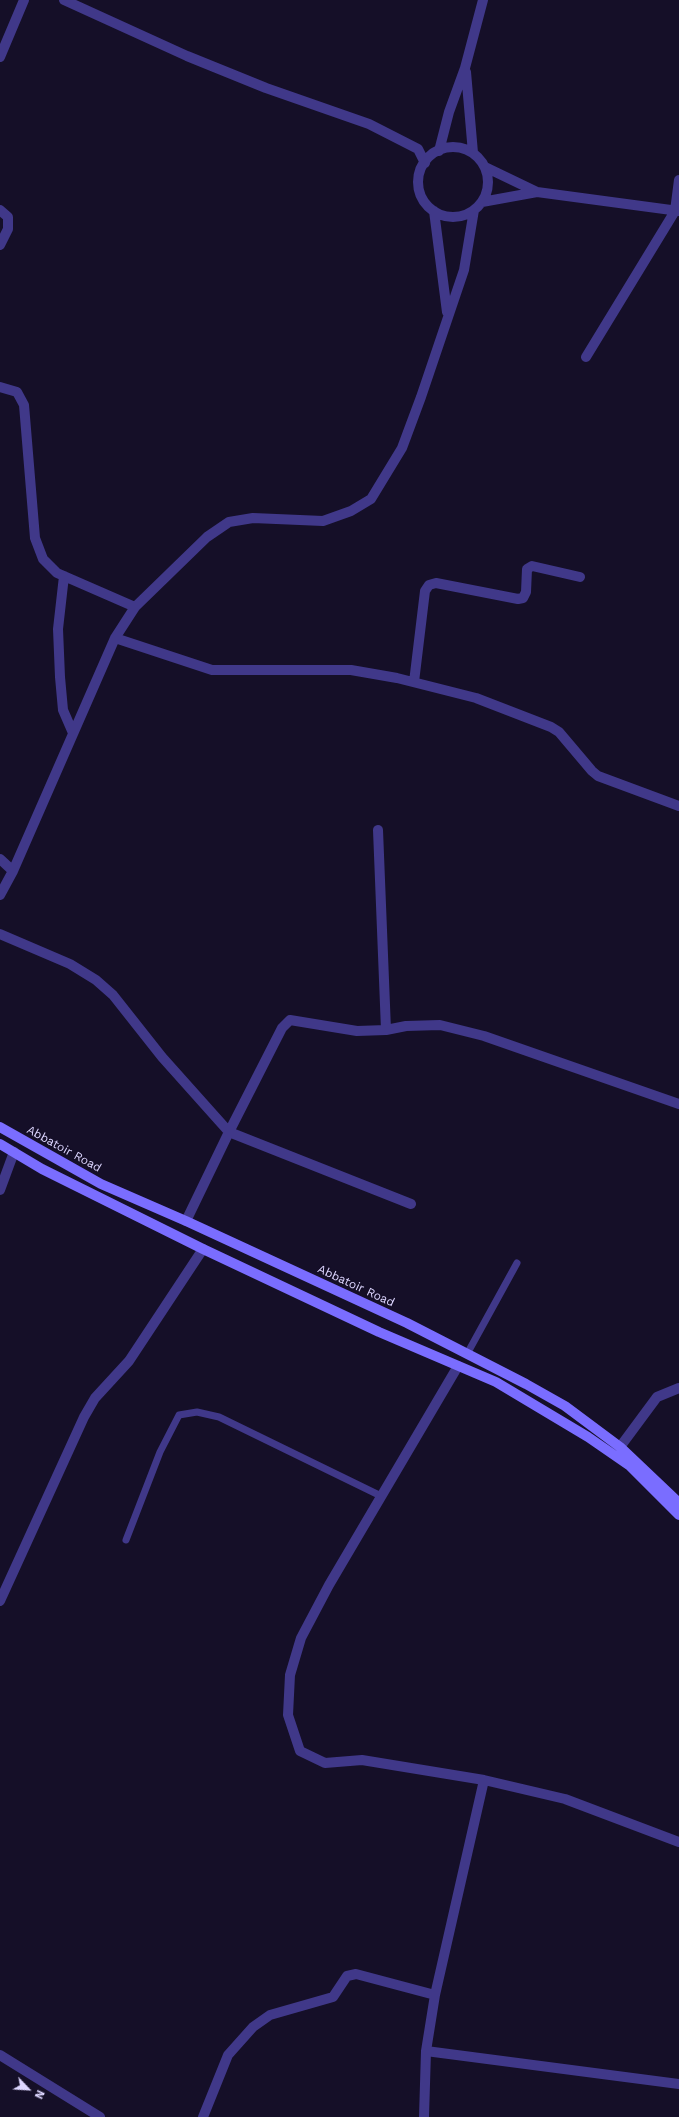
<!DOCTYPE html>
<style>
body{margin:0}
#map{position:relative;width:679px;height:2117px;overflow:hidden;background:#150f28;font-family:"Work Sans",sans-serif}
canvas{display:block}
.north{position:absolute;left:8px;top:2069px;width:40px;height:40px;-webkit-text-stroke:3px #150f28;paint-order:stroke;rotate:115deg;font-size:11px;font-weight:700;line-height:16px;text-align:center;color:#ddd6ff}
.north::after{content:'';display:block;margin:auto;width:14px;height:18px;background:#ddd6ff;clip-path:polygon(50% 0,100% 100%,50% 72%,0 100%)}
</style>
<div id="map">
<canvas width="679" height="2117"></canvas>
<div class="north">N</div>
</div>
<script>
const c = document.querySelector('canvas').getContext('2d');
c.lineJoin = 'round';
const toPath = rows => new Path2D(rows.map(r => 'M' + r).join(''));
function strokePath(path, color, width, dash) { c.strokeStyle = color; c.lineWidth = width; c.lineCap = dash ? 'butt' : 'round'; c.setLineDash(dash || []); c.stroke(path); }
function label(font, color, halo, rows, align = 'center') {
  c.font = font + ' "Work Sans",sans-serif'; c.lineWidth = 3; c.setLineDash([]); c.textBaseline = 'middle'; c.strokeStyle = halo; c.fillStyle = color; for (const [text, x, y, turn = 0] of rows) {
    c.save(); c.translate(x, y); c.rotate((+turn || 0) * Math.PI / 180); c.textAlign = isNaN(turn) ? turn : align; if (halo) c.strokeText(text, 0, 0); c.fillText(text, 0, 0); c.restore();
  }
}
strokePath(toPath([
 [467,1354,517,1263],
 [126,1540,160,1452,179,1415,197,1412,219,1417,381,1496]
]), '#403889', 7);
strokePath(toPath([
 [64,0,187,56,266,88,369,124,418,149,425,163],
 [0,57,24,0],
 [466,72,473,153],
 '418 182a35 35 0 1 1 70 0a35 35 0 1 1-70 0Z',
 [439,151,449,112,465,68,483,0],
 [485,167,537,192,679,211],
 [482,202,537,192],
 [0,210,8,217,8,229,0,245],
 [434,211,447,312],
 [586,357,675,211,679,180],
 [0,387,17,392,24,405,35,538,43,559,57,573,135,607],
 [64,576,58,629,60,677,63,710,73,733],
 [115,638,212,670,351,670,397,678,476,698,551,727,559,732,592,771,598,776,679,806],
 [414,682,425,591,429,585,436,583,518,599,523,598,526,592,527,569,532,566,580,577],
 [378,830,386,1030],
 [0,859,13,871],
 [0,895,13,871,115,638,135,607,207,537,229,522,253,518,323,521,351,511,371,499,402,448,421,397,464,270,474,210],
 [0,934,70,964,96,980,113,995,162,1057,229,1132,411,1204],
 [0,1190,14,1152],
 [186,1221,229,1132,282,1028,290,1020,357,1031,386,1030,406,1026,440,1025,484,1036,679,1104],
 [458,1366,329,1585,301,1638,290,1675,288,1715,300,1751,325,1763,362,1760,484,1780,565,1799,679,1842],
 [620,1447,657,1397,679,1388],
 [0,1601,84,1417,95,1398,129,1361,203,1249],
 [426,2051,679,2084],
 [0,2055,100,2117],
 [203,2117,228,2055,253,2027,270,2015,333,1997,347,1976,356,1974,435,1995],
 [424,2117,426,2051,435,1995,484,1780]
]), '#403889', 10);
strokePath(toPath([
 [0,1127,101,1184,186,1221,407,1323,526,1384,565,1406,620,1447,679,1503],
 [0,1144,42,1169,203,1249,379,1332,496,1382,588,1437,630,1466,679,1515]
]), '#7a6dff', 10);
label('12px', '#ddd6ff', '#150f28', [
 ["Abbatoir Road",64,1149,29],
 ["Abbatoir Road",356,1286,25]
]);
</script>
